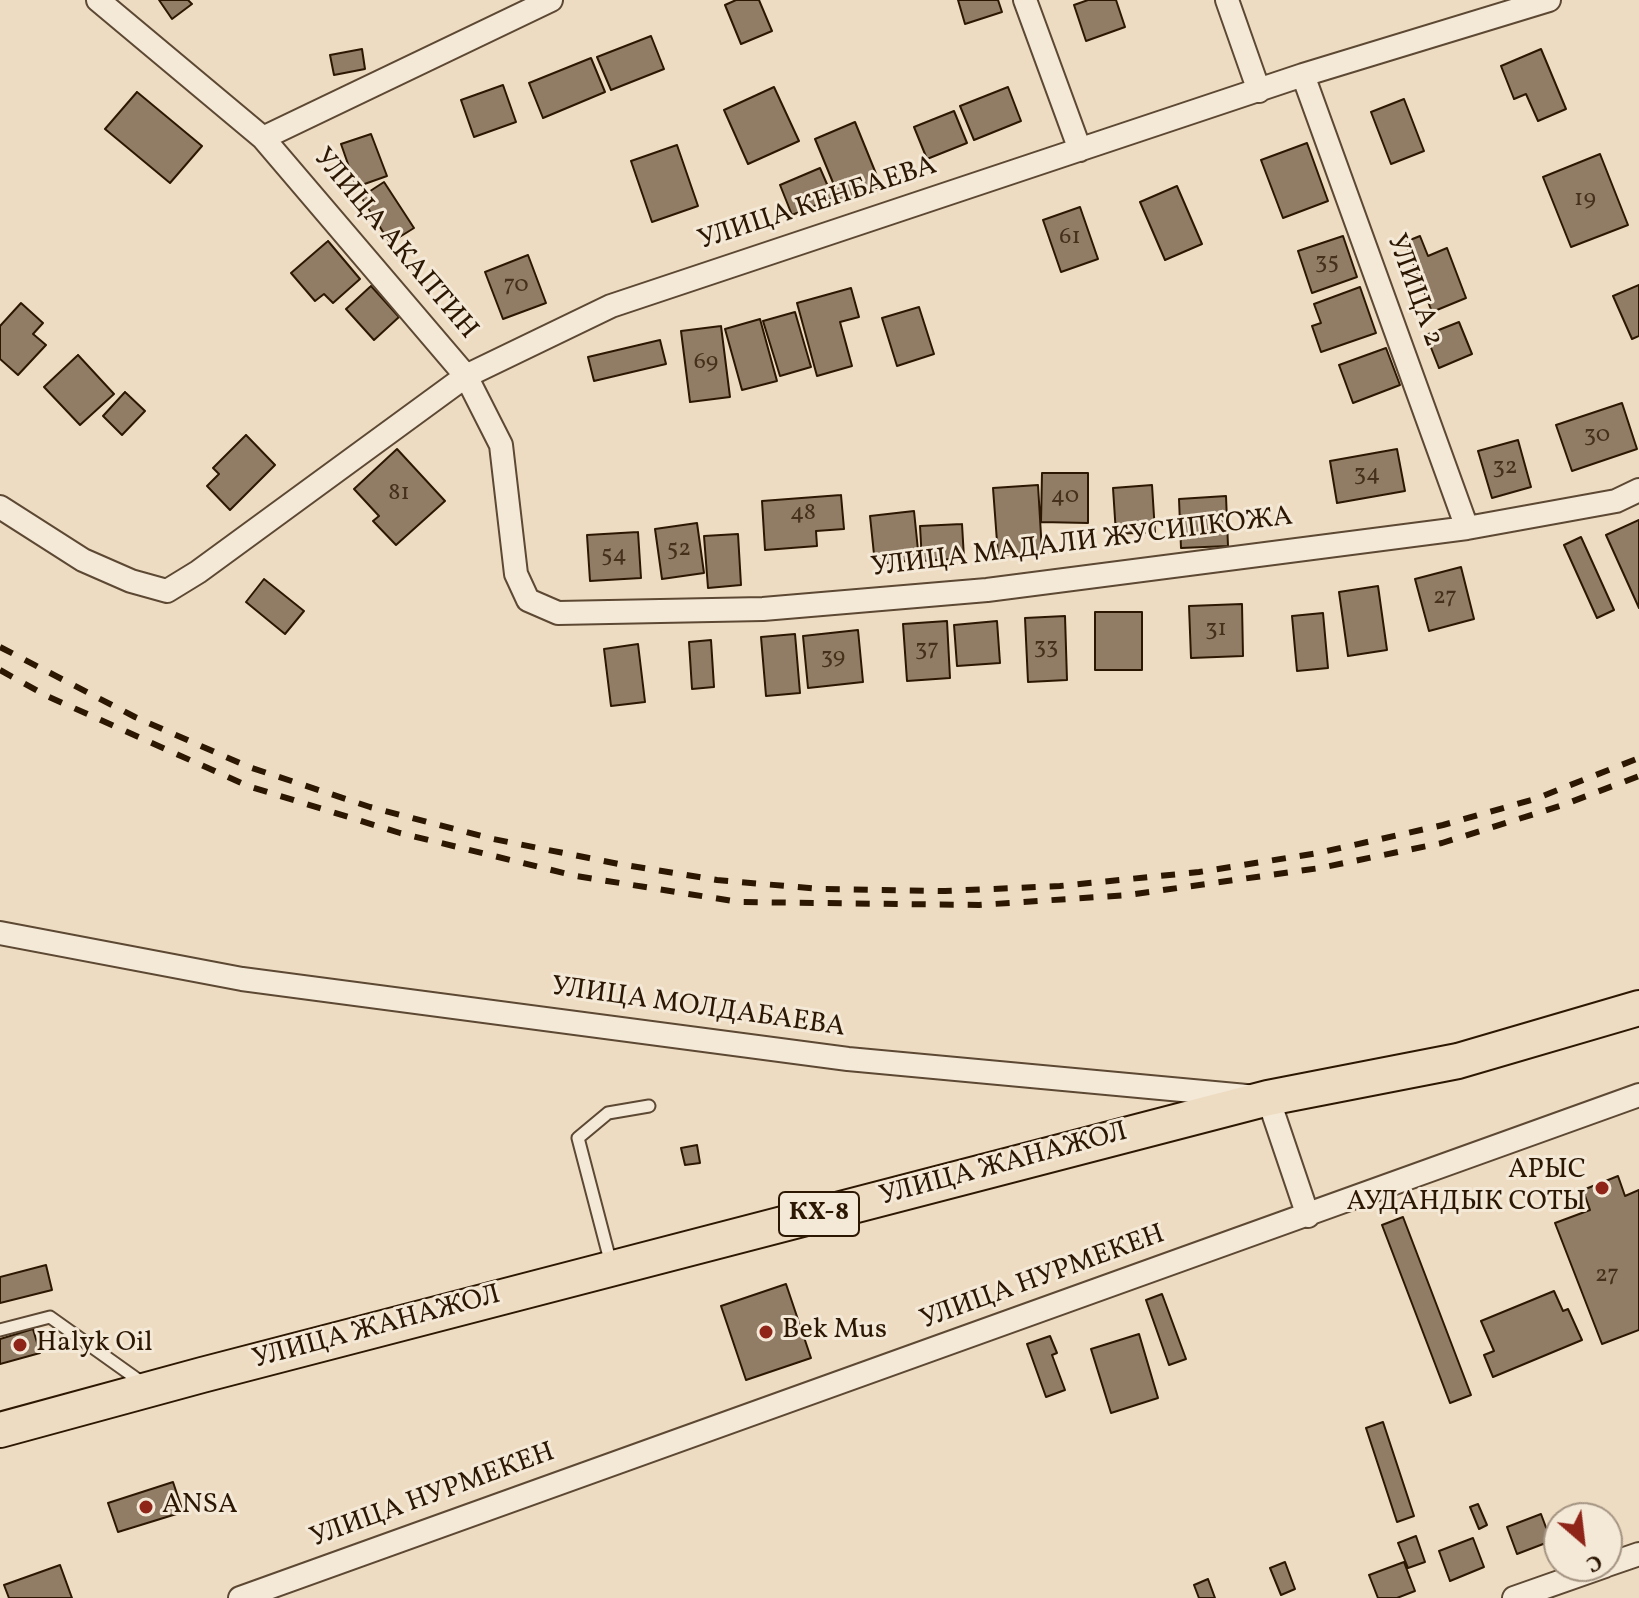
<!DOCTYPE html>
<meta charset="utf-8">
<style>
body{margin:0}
#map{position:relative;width:1639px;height:1598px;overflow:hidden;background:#eedcc2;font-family:Vollkorn,serif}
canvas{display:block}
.north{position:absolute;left:1543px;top:1502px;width:80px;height:80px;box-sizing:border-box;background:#f4e8d7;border:2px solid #a49482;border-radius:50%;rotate:152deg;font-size:22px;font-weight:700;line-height:32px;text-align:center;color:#2c1703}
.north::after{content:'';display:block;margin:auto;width:28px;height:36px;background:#8f2418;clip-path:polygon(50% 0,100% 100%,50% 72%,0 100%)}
</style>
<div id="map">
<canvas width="1639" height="1598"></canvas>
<div class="north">С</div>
</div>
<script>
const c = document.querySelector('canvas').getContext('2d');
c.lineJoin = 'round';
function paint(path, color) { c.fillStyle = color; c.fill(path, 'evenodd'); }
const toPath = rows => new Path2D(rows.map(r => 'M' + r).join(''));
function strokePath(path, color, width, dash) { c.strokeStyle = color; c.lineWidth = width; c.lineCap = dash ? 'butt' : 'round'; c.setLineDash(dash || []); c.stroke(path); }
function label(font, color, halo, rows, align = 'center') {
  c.font = font + ' Vollkorn,serif'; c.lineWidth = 6; c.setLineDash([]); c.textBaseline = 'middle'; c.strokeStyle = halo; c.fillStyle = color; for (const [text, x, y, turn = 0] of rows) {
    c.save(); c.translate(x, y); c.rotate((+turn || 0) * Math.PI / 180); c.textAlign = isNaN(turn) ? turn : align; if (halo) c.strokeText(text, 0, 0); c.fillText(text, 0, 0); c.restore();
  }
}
const building = toPath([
 [159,0,188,0,192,4,172,19,159,0],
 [736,0,759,0,772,31,741,44,725,5,736,0],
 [958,0,998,0,1002,12,965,24,958,0],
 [1088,0,1116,0,1125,27,1086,41,1074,5,1088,0],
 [651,36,664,69,611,90,597,57,651,36],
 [362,49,365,69,334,75,330,55,362,49],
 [1541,49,1566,109,1538,121,1526,94,1514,99,1501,66,1541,49],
 [591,58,605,92,543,118,529,83,591,58],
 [503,85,516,122,474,137,461,100,503,85],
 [774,87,799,141,748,164,724,110,774,87],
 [1008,87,1021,121,974,140,960,106,1008,87],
 [137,92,202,146,170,183,105,129,137,92],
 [1404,99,1424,151,1391,164,1371,112,1404,99],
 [954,111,967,143,927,159,914,127,954,111],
 [855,122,881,186,841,202,815,139,855,122],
 [371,134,387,176,356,187,341,144,371,134],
 [1307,143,1328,201,1283,218,1261,160,1307,143],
 [677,145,698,206,652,222,631,161,677,145],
 [1600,154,1628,225,1571,247,1543,177,1600,154],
 [820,168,833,198,792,215,780,185,820,168],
 [384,182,414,228,390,243,361,197,384,182],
 [1177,186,1202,244,1165,260,1140,202,1177,186],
 [1080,207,1098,259,1061,272,1043,220,1080,207],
 [1343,236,1357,277,1312,293,1298,251,1343,236],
 [1420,236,1428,256,1447,248,1466,298,1432,312,1405,242,1420,236],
 [328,241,360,279,333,303,324,294,315,301,291,273,328,241],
 [528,255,546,303,503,319,485,272,528,255],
 [1639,285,1639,336,1632,339,1613,296,1639,285],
 [371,286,399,317,374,340,346,309,371,286],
 [1360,287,1376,333,1321,352,1312,326,1321,323,1314,304,1360,287],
 [851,288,859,317,840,322,852,366,817,376,797,303,851,288],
 [21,303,43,323,33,334,46,345,18,375,0,359,0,326,21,303],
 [919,307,934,354,897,366,882,318,919,307],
 [795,312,811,367,780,376,763,321,795,312],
 [760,319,777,381,742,390,725,329,760,319],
 [1459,322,1472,354,1439,368,1426,335,1459,322],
 [721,326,730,397,690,402,681,331,721,326],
 [660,340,666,364,594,381,588,357,660,340],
 [1386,348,1400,385,1353,403,1339,365,1386,348],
 [78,355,114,394,80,425,44,387,78,355],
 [125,392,145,411,122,435,103,416,125,392],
 [1622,403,1637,449,1572,471,1556,425,1622,403],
 [246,435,275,465,230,510,207,486,219,474,213,468,246,435],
 [1518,440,1531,487,1492,498,1478,451,1518,440],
 [397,449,445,501,396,545,373,521,379,516,354,489,397,449],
 [1397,449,1405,491,1337,503,1330,461,1397,449],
 [1042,473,1088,473,1088,523,1041,522,1042,473],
 [1038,485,1042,552,998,555,993,488,1038,485],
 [1152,485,1155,532,1116,534,1113,488,1152,485],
 [841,495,844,529,816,531,817,546,765,550,762,501,841,495],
 [1226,496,1228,546,1181,548,1179,499,1226,496],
 [914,511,919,560,875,564,870,516,914,511],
 [1639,520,1639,608,1606,535,1639,520],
 [697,523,704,573,662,579,655,529,697,523],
 [962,524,964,558,922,561,920,526,962,524],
 [638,532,641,578,590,581,587,535,638,532],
 [738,534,741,585,708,588,704,536,738,534],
 [1581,537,1614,610,1597,618,1564,545,1581,537],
 [1461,567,1474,619,1429,631,1415,579,1461,567],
 [264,579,304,611,285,634,246,602,264,579],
 [1378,586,1387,650,1348,656,1339,592,1378,586],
 [1242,604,1243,656,1191,658,1189,606,1242,604],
 [1095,612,1142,612,1142,670,1095,670,1095,612],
 [1323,613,1328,668,1297,671,1292,616,1323,613],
 [1065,616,1067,680,1028,682,1025,618,1065,616],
 [947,621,950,678,907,681,903,624,947,621],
 [997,621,1000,663,957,666,954,625,997,621],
 [858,630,863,682,808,688,803,636,858,630],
 [795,634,800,693,766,696,761,637,795,634],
 [711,640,714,687,692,689,689,642,711,640],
 [638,644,645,702,611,706,604,649,638,644],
 [697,1145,700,1163,685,1165,681,1148,697,1145],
 [1618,1176,1625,1196,1639,1190,1639,1330,1602,1344,1555,1223,1590,1210,1583,1190,1618,1176],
 [1403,1217,1471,1395,1450,1403,1382,1225,1403,1217],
 [46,1265,52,1290,0,1303,0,1277,46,1265],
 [786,1284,811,1358,746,1380,721,1306,786,1284],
 [1554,1291,1563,1311,1568,1309,1582,1340,1493,1377,1484,1355,1494,1351,1481,1321,1554,1291],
 [1162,1294,1186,1359,1169,1365,1146,1300,1162,1294],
 [33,1329,40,1353,0,1364,0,1339,33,1329],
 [1139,1334,1158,1398,1111,1413,1091,1349,1139,1334],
 [1050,1336,1057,1353,1052,1355,1065,1390,1046,1397,1027,1344,1050,1336],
 [1383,1422,1414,1516,1397,1522,1366,1428,1383,1422],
 [173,1482,183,1512,118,1532,108,1503,173,1482],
 [1478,1504,1487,1525,1479,1529,1470,1507,1478,1504],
 [1541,1514,1551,1541,1517,1554,1507,1527,1541,1514],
 [1416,1536,1425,1562,1408,1568,1398,1543,1416,1536],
 [1473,1538,1484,1567,1450,1581,1439,1551,1473,1538],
 [1285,1562,1295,1589,1281,1595,1270,1568,1285,1562],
 [1404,1562,1415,1591,1397,1598,1378,1598,1369,1575,1404,1562],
 [60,1565,72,1598,9,1598,4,1585,60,1565],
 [1208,1579,1215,1598,1199,1598,1194,1585,1208,1579]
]);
paint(building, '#917d66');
strokePath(building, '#2c1703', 2);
const service = toPath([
 [611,1264,578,1138,608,1113,649,1106],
 [0,1330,50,1317,144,1384]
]);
const minor = toPath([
 [98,0,263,138,466,376,501,445,516,574,528,600,558,613,763,609,987,590,1467,528,1616,501,1639,490],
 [1025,0,1080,150],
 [1227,0,1259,91],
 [1303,75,1467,528],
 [263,138,551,0],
 [0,507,83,560,131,581,167,591,198,572,466,376,611,306,1303,75,1549,0],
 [0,933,242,979,848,1059,1268,1098,1308,1216],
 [1607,1565,1639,1554],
 [240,1598,1639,1095],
 [1514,1598,1605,1566]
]);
const primary = toPath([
 [0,1430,202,1375,1268,1098,1458,1061,1639,1008]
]);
strokePath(service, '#5c4833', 15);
strokePath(minor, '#5c4833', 26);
strokePath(primary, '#2c1703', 38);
strokePath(service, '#f4e8d7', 11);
strokePath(minor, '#f4e8d7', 22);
strokePath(primary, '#eedcc2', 34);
strokePath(toPath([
 [0,647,135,717,249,767,370,807,493,839,619,864,717,880,820,889,945,891,1060,886,1199,872,1318,853,1443,825,1535,799,1639,758],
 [0,670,47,696,248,786,400,833,576,876,739,902,979,905,1128,895,1320,868,1442,843,1563,805,1639,776]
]), '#2c1703', 6, [14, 14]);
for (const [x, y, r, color] of [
 [1602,1188,8,"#8f2418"],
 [766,1332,8,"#8f2418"],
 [20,1345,8,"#8f2418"],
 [146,1507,8,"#8f2418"]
]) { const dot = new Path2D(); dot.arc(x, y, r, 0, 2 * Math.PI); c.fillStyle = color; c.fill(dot); strokePath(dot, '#f4e8d7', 3); }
label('24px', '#45301c', null, [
 ["19",1585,201],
 ["61",1070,239],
 ["35",1327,264],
 ["70",516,287],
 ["69",706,364],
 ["30",1597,437],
 ["32",1505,469],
 ["34",1367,476],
 ["81",399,495],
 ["40",1065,498],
 ["48",803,515],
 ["52",679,551],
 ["54",614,557],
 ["27",1445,599],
 ["31",1216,631],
 ["33",1046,649],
 ["37",927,651],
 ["39",833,659],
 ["27",1607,1277]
]);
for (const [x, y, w] of [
 [819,1214,80]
]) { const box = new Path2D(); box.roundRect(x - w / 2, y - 22, w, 44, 6); c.fillStyle = '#f4e8d7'; c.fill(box); strokePath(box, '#2c1703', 2); }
label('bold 26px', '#2c1703', null, [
 ["КХ-8",819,1214]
]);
label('28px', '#2c1703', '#f4e8d7', [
 ["УЛИЦА КЕНБАЕВА",818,205,-18],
 ["УЛИЦА АКАПТИН",394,245,50],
 ["УЛИЦА 2",1413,291,70],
 ["УЛИЦА МАДАЛИ ЖУСИПКОЖА",1082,544,-7],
 ["УЛИЦА МОЛДАБАЕВА",698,1009,8],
 ["УЛИЦА ЖАНАЖОЛ",1004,1166,-15],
 ["УЛИЦА НУРМЕКЕН",1043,1279,-20],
 ["УЛИЦА ЖАНАЖОЛ",377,1329,-15],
 ["УЛИЦА НУРМЕКЕН",433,1497,-20]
]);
label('28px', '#2c1703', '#f4e8d7', [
 ["АРЫС",1586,1172,"right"],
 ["АУДАНДЫК СОТЫ",1586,1204,"right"],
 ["Bek Mus",782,1332],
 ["Halyk Oil",36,1345],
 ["ANSA",162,1507]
], 'left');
</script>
